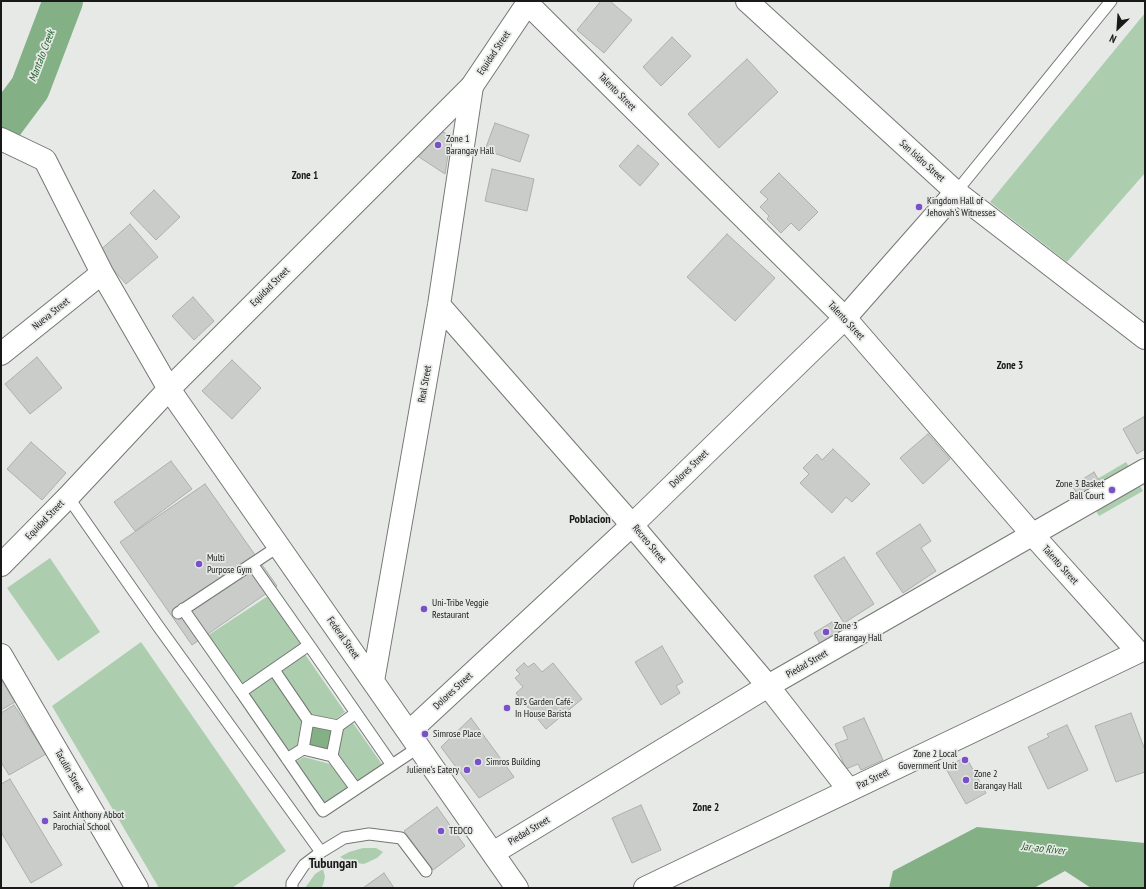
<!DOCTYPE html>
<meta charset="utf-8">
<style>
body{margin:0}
#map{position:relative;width:1146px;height:889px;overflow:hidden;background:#e7e9e7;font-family:"PT Sans Narrow",sans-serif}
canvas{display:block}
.frame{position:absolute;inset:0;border:2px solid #181918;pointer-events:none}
.north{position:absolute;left:1098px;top:8px;width:40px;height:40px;-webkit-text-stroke:3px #e7e9e7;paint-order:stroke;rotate:205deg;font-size:11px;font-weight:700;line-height:16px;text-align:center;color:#181918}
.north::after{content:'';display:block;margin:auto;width:14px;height:18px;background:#181918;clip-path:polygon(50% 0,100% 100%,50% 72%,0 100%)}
</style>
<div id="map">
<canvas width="1146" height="889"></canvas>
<div class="frame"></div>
<div class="north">N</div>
</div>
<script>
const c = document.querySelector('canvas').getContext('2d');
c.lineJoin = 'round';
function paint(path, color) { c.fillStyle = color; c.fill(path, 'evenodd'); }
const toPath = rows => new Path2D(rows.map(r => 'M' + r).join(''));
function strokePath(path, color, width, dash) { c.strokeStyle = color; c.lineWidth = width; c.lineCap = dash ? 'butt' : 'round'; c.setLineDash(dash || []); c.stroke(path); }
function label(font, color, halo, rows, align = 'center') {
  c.font = font + ' "PT Sans Narrow",sans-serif'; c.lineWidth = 3.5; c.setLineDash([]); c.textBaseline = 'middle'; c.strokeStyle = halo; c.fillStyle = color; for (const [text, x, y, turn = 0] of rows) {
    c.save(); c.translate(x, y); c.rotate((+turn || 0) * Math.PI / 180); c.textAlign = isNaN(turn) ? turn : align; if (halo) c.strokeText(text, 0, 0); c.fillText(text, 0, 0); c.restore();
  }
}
paint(toPath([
 [1145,13,1145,173,1067,262,990,202],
 [1126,462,1143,491,1099,516,1082,488],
 [50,558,100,632,58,661,7,588],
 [268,596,303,647,242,688,207,636],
 [141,642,286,851,232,888,159,888,52,706],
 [302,650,345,712,336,719,311,715,279,666],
 [271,672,302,719,297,746,284,754,241,692],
 [353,723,386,770,361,786,338,756,343,729],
 [304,757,330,764,352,792,323,811,291,764],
 [363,848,376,848,383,852,377,858,364,864,349,862,340,857,349,852],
 [323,869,325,877,323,885,321,888,305,888,315,874]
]), '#acceae');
paint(toPath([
 [312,726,332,730,328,750,308,746],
 [977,827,1145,843,1145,888,1091,888,1065,871,1034,888,889,888,893,871]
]), '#83b085');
strokePath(toPath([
 [1,127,30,88,63,1]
]), '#83b085', 40);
const building = toPath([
 [601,1,610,1,632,20,604,53,577,30,601,1],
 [672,37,691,56,661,86,643,67,672,37],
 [747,59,778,92,719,148,688,114,747,59],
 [495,123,529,135,520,162,485,150,495,123],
 [441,131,451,136,445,174,416,155,441,131],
 [638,145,659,164,640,186,619,166,638,145],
 [492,169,534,179,527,211,485,201,492,169],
 [779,173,818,212,799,231,791,223,781,233,767,219,769,216,760,207,768,199,760,192,779,173],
 [154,190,180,217,156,240,130,213,154,190],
 [130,224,158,257,126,284,98,252,130,224],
 [727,234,775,278,735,321,687,277,727,234],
 [193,297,214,321,194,340,172,316,193,297],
 [37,357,62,388,30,414,5,384,37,357],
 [232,360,261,388,232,419,202,391,232,360],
 [1145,416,1145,449,1137,454,1123,429,1145,416],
 [928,434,950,459,923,484,900,458,928,434],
 [31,442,66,473,42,500,7,469,31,442],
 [833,449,870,484,852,502,846,497,832,513,800,483,809,474,803,468,817,454,822,460,833,449],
 [171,461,192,489,135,531,114,502,171,461],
 [1094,472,1101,484,1079,496,1072,486,1094,472],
 [205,484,277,586,192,645,120,542,205,484],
 [920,524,931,541,921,548,936,571,903,593,876,553,920,524],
 [844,557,874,604,844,623,814,576,844,557],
 [832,622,839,632,820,644,814,633,832,622],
 [662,646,683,682,676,686,680,693,661,705,635,662,662,646],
 [524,663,528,667,534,663,542,672,553,663,582,699,546,729,516,693,523,687,515,678,520,674,516,670,524,663],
 [1,679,15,702,1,710,1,679],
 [14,705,46,754,9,775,1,762,1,713,14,705],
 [1131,713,1145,750,1145,772,1116,782,1095,726,1131,713],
 [471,718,514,777,479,798,441,747,471,718],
 [864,718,883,760,861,770,858,764,846,769,835,744,848,739,843,727,864,718],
 [1067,725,1088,770,1048,789,1028,747,1049,737,1047,734,1067,725],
 [966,757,986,793,966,804,945,767,966,757],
 [10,779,62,865,31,883,1,832,1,784,10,779],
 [641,805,661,850,632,863,612,818,641,805],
 [437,807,465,846,433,870,404,831,437,807],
 [384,873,394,888,363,888,384,873]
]);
paint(building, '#c9ccc9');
strokePath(building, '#acafac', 1);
const service = toPath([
 [956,192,1111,1],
 [68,497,158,626,321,852],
 [252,564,309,645],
 [183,609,241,692],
 [178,613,279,546],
 [309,645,392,765,323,811,241,692,309,645],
 [274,670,308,720],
 [338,726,356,713],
 [332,756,356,789],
 [287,759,303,749,332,756,338,726,308,720,303,749],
 [392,765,419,747],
 [292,888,292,883,304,865,321,852,344,838,369,834,401,838,426,871]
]);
const minor = toPath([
 [747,1,956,192,1145,338],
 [1,139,45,160,102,273,169,389,517,888],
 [439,305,632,525,768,686,849,790],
 [1,354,102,273],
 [1,655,137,888],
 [373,681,439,305,472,86],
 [409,732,632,525,845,318,956,192],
 [493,853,768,686,1145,470]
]);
const tertiary = toPath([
 [528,4,845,318,1032,534,1138,652,645,888]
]);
const secondary = toPath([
 [1,565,68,497,169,389,472,86,529,1]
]);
strokePath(service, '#747774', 13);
strokePath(minor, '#747774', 24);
strokePath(tertiary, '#747774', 24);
strokePath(secondary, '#747774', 24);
strokePath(service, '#fff', 11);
strokePath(minor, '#fff', 22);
strokePath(tertiary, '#fff', 22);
strokePath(secondary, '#fff', 22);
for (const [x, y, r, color] of [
 [438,145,4,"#7a50c9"],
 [919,207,4,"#7a50c9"],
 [1112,490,4,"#7a50c9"],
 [199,564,4,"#7a50c9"],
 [424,609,4,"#7a50c9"],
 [826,632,4,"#7a50c9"],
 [507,708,4,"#7a50c9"],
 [425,734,4,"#7a50c9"],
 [965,760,4,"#7a50c9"],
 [478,762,4,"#7a50c9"],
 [467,770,4,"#7a50c9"],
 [966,780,4,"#7a50c9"],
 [45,821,4,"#7a50c9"],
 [441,831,4,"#7a50c9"]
]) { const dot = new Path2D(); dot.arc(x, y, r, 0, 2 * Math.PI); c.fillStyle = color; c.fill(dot); strokePath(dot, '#e7e9e7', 1.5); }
label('10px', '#181918', '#e7e9e7', [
 ["Equidad Street",494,53,-56],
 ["Talento Street",617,92,45],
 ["San Isidro Street",922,161,42],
 ["Equidad Street",270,287,-45],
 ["Nueva Street",51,314,-39],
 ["Talento Street",846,321,47],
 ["Real Street",425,384,-80],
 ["Dolores Street",689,469,-44],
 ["Equidad Street",45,520,-46],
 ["Recreo Street",649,544,50],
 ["Talento Street",1060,565,48],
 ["Federal Street",343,638,55],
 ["Piedad Street",807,664,-30],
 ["Dolores Street",453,691,-43],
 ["Taculin Street",69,771,60],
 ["Paz Street",873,779,-26],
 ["Piedad Street",529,831,-31]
]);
label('10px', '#181918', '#e7e9e7', [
 ["Zone 1",446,139],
 ["Barangay Hall",446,151],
 ["Kingdom Hall of",927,201],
 ["Jehovah's Witnesses",927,213],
 ["Zone 3 Basket",1104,484,"right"],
 ["Ball Court",1104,496,"right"],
 ["Multi",207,558],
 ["Purpose Gym",207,570],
 ["Uni-Tribe Veggie",432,603],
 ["Restaurant",432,615],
 ["Zone 3",834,626],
 ["Barangay Hall",834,638],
 ["BJ's Garden Café-",515,702],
 ["In House Barista",515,714],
 ["Simrose Place",433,734],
 ["Zone 2 Local",957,754,"right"],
 ["Government Unit",957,766,"right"],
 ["Simros Building",486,762],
 ["Juliene's Eatery",459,770,"right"],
 ["Zone 2",974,774],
 ["Barangay Hall",974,786],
 ["Saint Anthony Abbot",53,815],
 ["Parochial School",53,827],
 ["TEDCO",449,831]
], 'left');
label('italic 11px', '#25652e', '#e7e9e7', [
 ["Mantalo Creek",42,56,-69],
 ["Jar-ao River",1043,849,6]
]);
label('bold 11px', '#181918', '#e7e9e7', [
 ["Zone 1",305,176],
 ["Zone 3",1010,366],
 ["Zone 2",706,808]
]);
label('bold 12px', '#181918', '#e7e9e7', [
 ["Poblacion",590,520]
]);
label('bold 14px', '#181918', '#e7e9e7', [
 ["Tubungan",333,864]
]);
</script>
